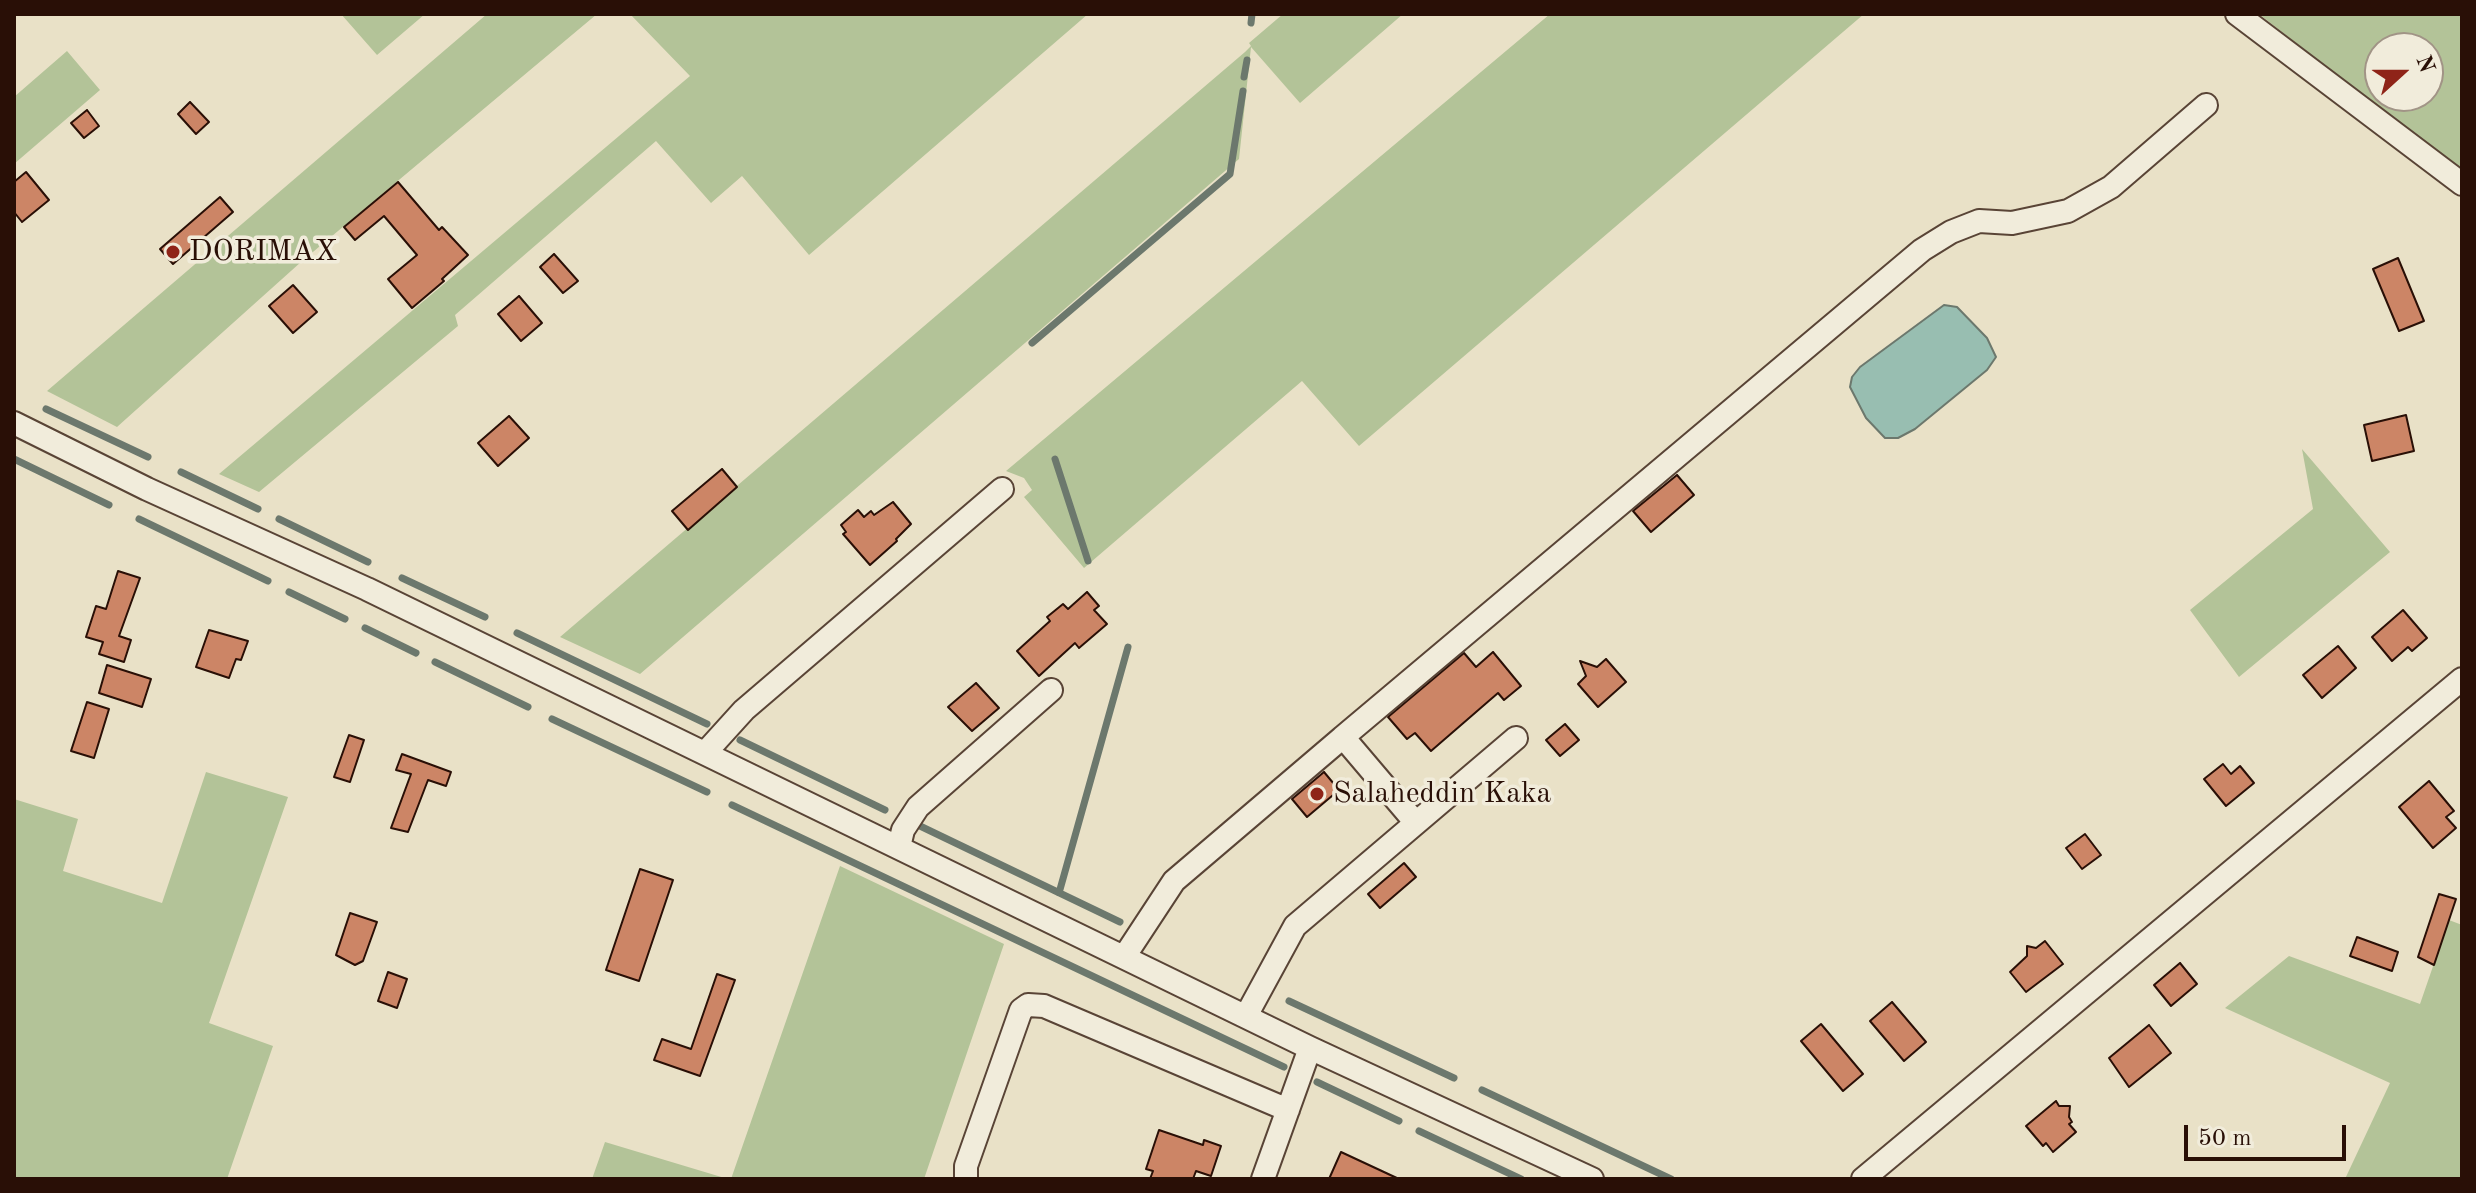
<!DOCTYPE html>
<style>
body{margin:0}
#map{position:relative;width:2476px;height:1193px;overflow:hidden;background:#e9e1c7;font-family:"Old Standard TT",serif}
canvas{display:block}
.frame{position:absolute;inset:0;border:16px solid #290f06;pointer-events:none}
.north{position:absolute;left:2364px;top:32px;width:80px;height:80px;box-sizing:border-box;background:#f1ecdb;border:2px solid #a19486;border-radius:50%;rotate:69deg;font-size:22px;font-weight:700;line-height:32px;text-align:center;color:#290f06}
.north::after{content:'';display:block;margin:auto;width:28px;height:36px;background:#8f2418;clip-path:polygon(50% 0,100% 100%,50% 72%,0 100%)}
.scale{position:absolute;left:2184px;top:1125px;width:162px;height:36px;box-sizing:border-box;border:4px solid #290f06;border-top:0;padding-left:10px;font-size:24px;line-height:28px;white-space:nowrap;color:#290f06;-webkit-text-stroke:6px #f1ecdb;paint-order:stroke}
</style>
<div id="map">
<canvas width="2476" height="1193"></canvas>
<div class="frame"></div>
<div class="north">N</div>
<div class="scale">50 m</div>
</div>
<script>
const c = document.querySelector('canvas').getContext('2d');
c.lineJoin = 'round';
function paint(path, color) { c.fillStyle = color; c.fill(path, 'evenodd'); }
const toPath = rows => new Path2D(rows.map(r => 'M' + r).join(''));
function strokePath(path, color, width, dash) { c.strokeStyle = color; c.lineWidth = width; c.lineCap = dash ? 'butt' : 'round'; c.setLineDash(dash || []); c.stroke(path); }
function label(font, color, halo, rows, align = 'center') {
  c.font = font + ' "Old Standard TT",serif'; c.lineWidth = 7; c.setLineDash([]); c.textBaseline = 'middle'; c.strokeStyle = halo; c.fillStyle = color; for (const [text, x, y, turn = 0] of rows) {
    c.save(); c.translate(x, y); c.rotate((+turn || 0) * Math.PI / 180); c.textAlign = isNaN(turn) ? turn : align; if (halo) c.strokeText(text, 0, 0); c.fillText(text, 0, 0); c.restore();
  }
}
paint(toPath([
 [341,14,425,14,377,55],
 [487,14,597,14,301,262,117,427,47,391],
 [630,14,1088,14,809,255,742,176,711,203,656,141,455,315,458,326,259,492,219,474,690,76],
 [1283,14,1403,14,1300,103,1251,47,1239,159,640,674,560,637,1245,52,1251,46,1249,43],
 [1550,14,1864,14,1359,446,1302,381,1084,568,1024,497,1032,490,1024,478,1006,471],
 [2259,14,2462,14,2462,171,2352,87],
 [2380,48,2428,48,2428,96,2380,96],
 [67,51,100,90,14,164,14,97],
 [2302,449,2390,552,2239,677,2190,610,2313,509],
 [206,772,288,797,209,1023,273,1046,227,1179,14,1179,14,799,78,819,63,871,162,903],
 [840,866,1004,944,924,1179,731,1179],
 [2449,920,2462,925,2462,1179,2345,1179,2390,1083,2225,1008,2289,956,2420,1004],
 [605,1142,728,1179,592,1179]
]), '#b3c398');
const water = toPath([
 [1944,305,1957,307,1987,338,1996,357,1987,370,1915,429,1898,438,1885,438,1866,418,1850,387,1852,377,1860,367,1944,305]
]);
paint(water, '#98beb1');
strokePath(water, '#6c786d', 2);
strokePath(toPath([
 [1251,23,1252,14],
 [1244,77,1247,60],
 [1032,343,1230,174,1243,91],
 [46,409,148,457],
 [14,459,109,505],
 [1055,459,1088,561],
 [181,472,258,509],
 [139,519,268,581],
 [279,519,368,562],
 [402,578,485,617],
 [289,592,345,619],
 [365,628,416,653],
 [517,633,707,724],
 [435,662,528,707],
 [552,719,707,792],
 [740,740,885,810],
 [732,805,1284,1067],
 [920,826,1120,922],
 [1059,893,1128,647],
 [1289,1001,1454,1078],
 [1317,1082,1399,1121],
 [1482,1090,1671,1179],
 [1419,1131,1521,1179]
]), '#6c786d', 7);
const building = toPath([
 [190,102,209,122,196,134,178,114,190,102],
 [87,110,99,126,84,138,71,123,87,110],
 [26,172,49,200,22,222,14,212,14,182,26,172],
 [398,182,439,230,442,227,468,255,442,279,444,281,412,308,388,279,417,255,384,216,355,240,344,227,398,182],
 [220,197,233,212,173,264,160,249,220,197],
 [554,254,578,281,563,293,540,267,554,254],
 [2398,258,2424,321,2399,331,2373,269,2398,258],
 [293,285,317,312,293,333,269,306,293,285],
 [519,296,542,323,521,341,498,314,519,296],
 [2406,415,2414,451,2372,461,2364,425,2406,415],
 [509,416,529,438,498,466,478,443,509,416],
 [722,469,737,487,688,530,672,511,722,469],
 [1677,475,1694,495,1651,532,1633,511,1677,475],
 [893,502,911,524,896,539,897,541,870,565,843,534,846,532,841,525,858,510,864,517,871,511,874,515,893,502],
 [118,571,140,578,119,636,131,640,124,662,99,654,103,642,86,637,96,606,106,609,118,571],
 [1087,592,1099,606,1094,610,1107,624,1079,648,1075,643,1039,676,1017,651,1050,621,1047,617,1063,604,1068,609,1087,592],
 [2403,610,2427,638,2412,651,2408,647,2392,661,2372,637,2403,610],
 [209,630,248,641,241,660,236,659,229,678,196,667,209,630],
 [2338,646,2356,668,2322,698,2303,675,2338,646],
 [1493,652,1521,686,1504,700,1498,693,1431,751,1415,733,1407,739,1388,717,1464,653,1476,667,1493,652],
 [1606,659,1626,682,1598,707,1578,684,1586,676,1580,661,1597,667,1606,659],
 [107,665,151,679,142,707,99,693,107,665],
 [976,683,999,708,972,731,948,707,976,683],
 [87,702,109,709,94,758,71,751,87,702],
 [1565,724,1579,740,1560,756,1546,740,1565,724],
 [349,735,364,740,350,782,334,777,349,735],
 [402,754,451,772,446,786,428,780,408,832,391,828,411,774,396,770,402,754],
 [2223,764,2231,774,2240,766,2254,783,2226,806,2204,779,2223,764],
 [1324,772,1339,790,1307,817,1292,799,1324,772],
 [2429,781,2454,811,2446,817,2456,828,2433,848,2399,807,2429,781],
 [2085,834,2101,855,2082,869,2066,848,2085,834],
 [1404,863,1416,877,1380,908,1368,894,1404,863],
 [640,869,673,880,639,981,606,970,640,869],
 [2439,894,2456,899,2434,965,2418,957,2439,894],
 [350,913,377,922,363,961,355,965,336,955,350,913],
 [2357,937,2398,952,2392,971,2350,956,2357,937],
 [2045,941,2063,964,2026,992,2010,972,2027,956,2027,946,2036,948,2045,941],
 [2180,963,2197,984,2171,1006,2154,985,2180,963],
 [388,972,407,979,397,1008,378,1001,388,972],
 [717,974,735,980,700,1076,654,1060,662,1039,691,1049,717,974],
 [1892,1002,1926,1042,1904,1061,1870,1021,1892,1002],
 [1821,1024,1863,1074,1843,1091,1801,1041,1821,1024],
 [2149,1025,2171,1053,2129,1087,2109,1058,2149,1025],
 [2056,1101,2059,1106,2070,1106,2069,1117,2072,1122,2069,1124,2076,1132,2053,1152,2046,1143,2043,1146,2026,1126,2056,1101],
 [1159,1130,1203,1145,1204,1140,1221,1146,1211,1176,1196,1171,1193,1179,1150,1179,1153,1171,1146,1169,1159,1130],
 [1341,1152,1399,1179,1329,1179,1341,1152]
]);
paint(building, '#cc8566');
strokePath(building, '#290f06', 2);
const minor = toPath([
 [2237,14,2462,184],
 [14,423,147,489,367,589,1310,1048,1592,1179],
 [705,753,744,710,1002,489],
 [1416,823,1343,737,1922,250,1951,232,1979,221,2012,223,2068,211,2111,187,2206,105],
 [899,847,903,830,918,807,1051,690],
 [1124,957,1174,881,1343,737],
 [1246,1016,1295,926,1516,738],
 [966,1179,966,1166,1021,1010,1028,1005,1044,1006,1288,1110],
 [1263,1179,1310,1048],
 [1863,1179,2462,679]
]);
strokePath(minor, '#594436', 26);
strokePath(minor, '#f1ecdb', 22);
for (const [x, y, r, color] of [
 [173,252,8,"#8f2418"],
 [1317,794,8,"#8f2418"]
]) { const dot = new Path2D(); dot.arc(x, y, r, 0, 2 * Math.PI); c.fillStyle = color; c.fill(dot); strokePath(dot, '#f1ecdb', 3); }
label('30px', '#290f06', '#f1ecdb', [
 ["DORIMAX",189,252],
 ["Salaheddin Kaka",1333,794]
], 'left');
</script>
